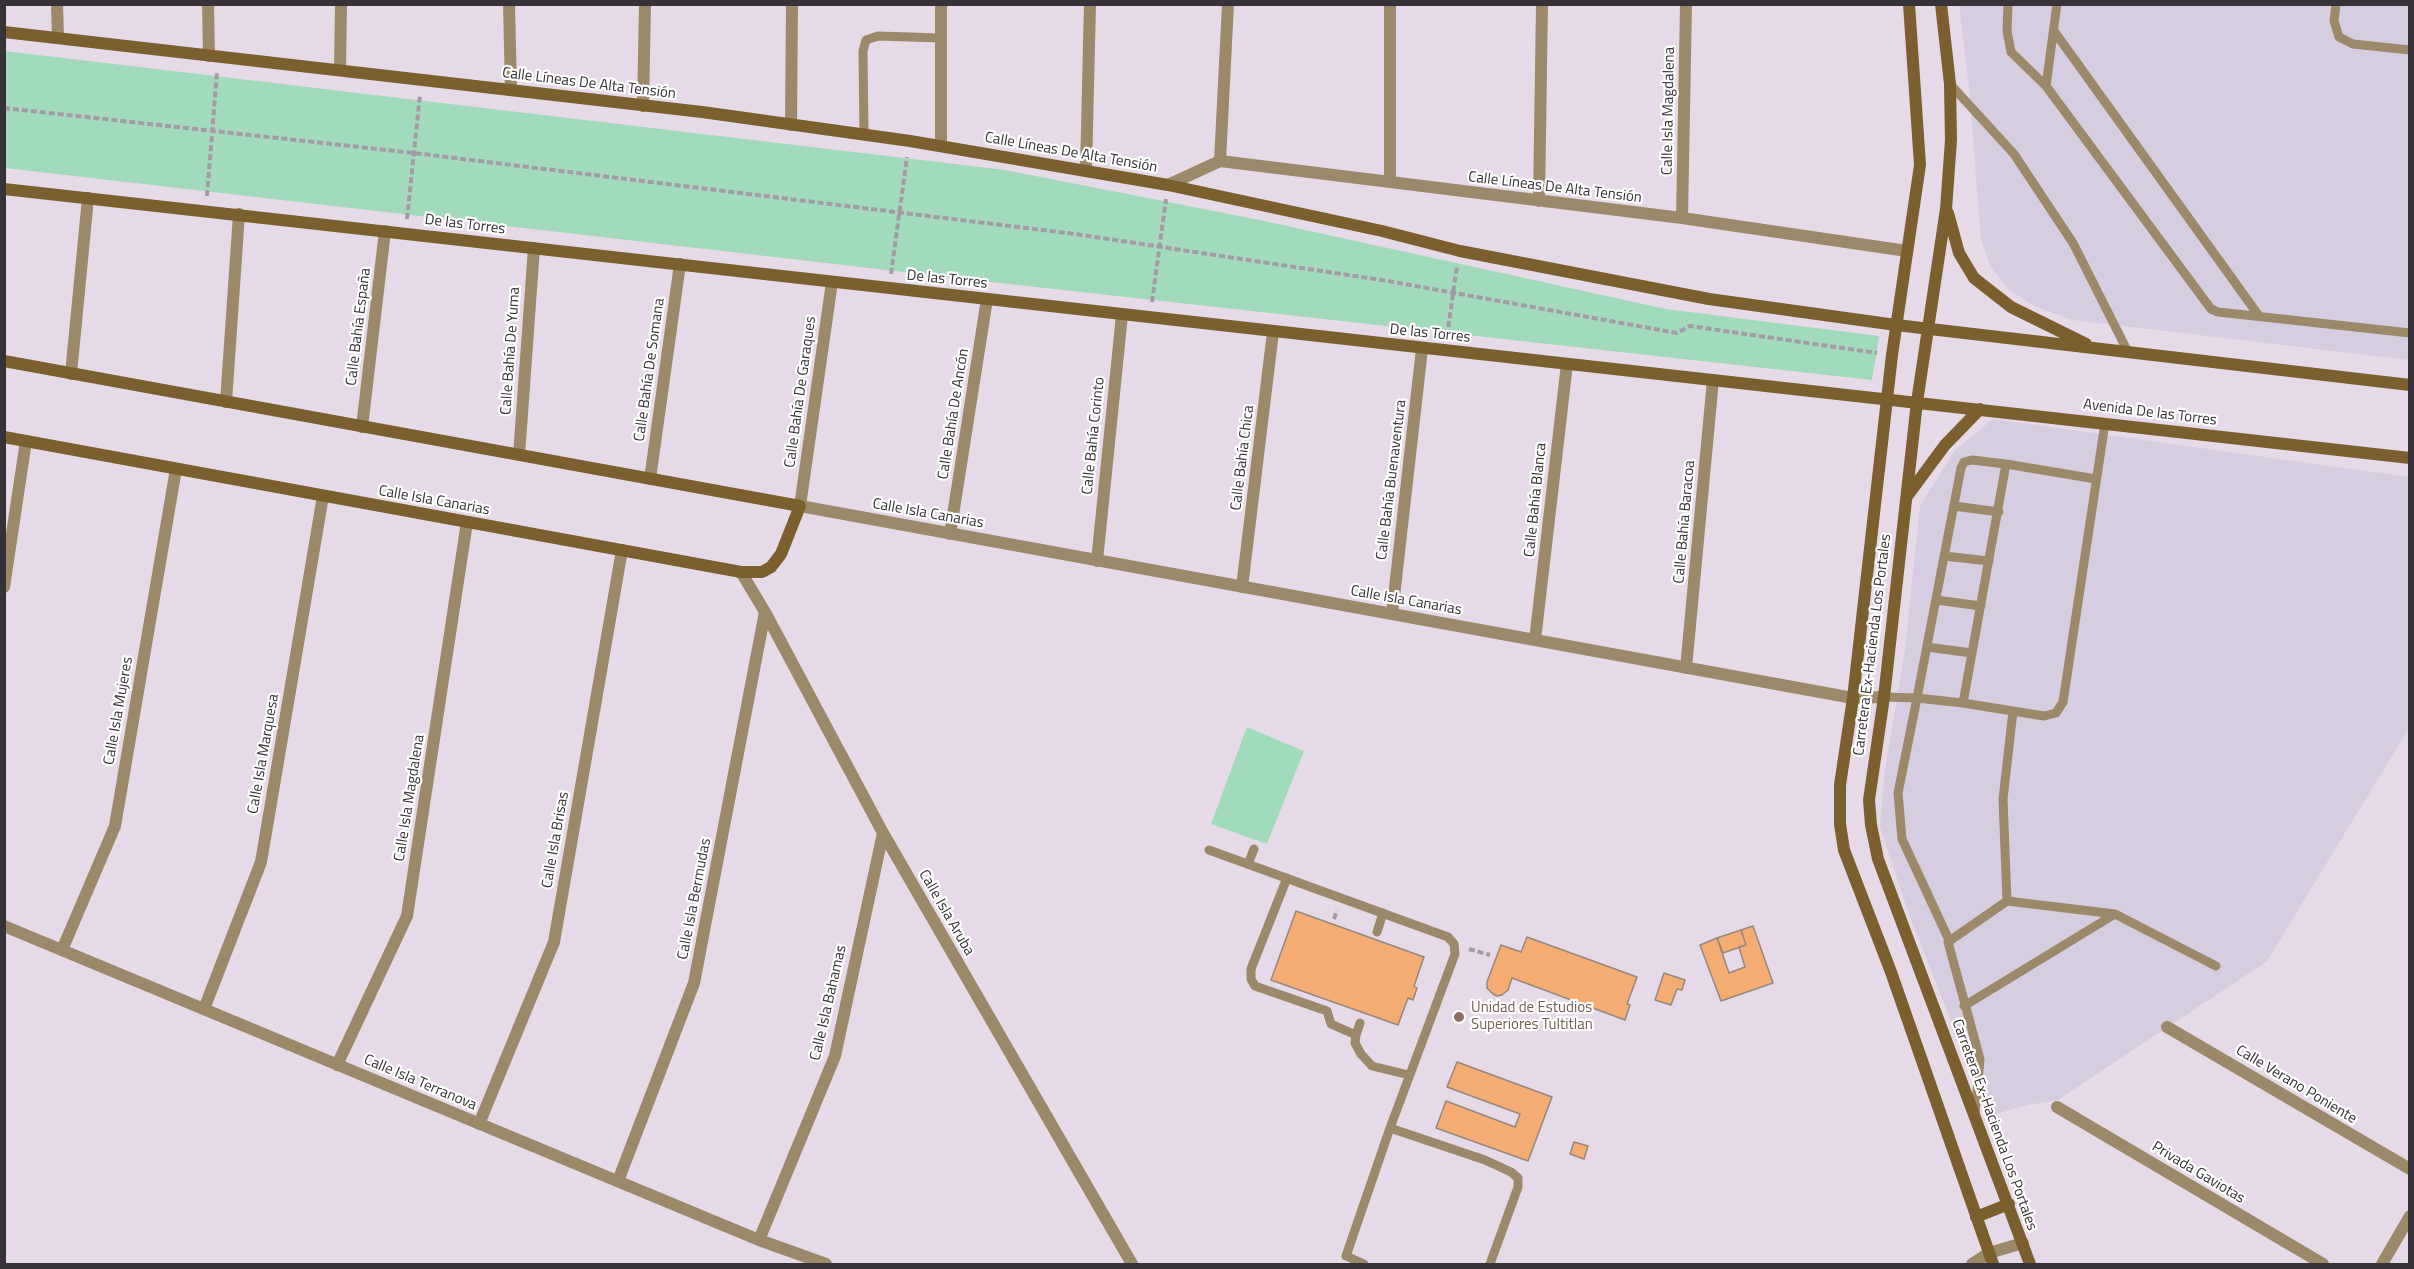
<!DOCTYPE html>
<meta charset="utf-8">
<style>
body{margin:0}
#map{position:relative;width:2414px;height:1269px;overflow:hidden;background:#e6dae8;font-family:"Titillium Web",sans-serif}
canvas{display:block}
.frame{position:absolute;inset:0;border:6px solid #373237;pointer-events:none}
</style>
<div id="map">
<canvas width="2414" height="1269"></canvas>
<div class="frame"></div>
</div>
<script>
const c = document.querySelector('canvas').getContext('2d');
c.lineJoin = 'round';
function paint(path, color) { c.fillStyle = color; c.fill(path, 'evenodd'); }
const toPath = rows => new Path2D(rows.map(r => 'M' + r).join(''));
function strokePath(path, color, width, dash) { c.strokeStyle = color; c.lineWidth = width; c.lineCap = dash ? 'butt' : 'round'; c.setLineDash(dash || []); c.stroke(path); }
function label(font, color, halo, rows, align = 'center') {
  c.font = font + ' "Titillium Web",sans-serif'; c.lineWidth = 4.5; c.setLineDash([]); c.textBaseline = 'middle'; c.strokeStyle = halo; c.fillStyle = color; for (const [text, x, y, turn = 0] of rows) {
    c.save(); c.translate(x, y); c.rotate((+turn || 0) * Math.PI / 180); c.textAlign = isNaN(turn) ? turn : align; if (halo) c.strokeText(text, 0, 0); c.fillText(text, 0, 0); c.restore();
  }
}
paint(toPath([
 [1959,5,2409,5,2409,360,2073,320,2036,307,2009,290,1990,265,1981,240,1969,87],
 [1993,419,2409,477,2409,728,2267,961,2058,1100,2028,1105,1988,1116,1907,909,1880,827,1884,776,1905,650,1920,506,1955,450]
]), '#d7cde1');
paint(toPath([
 [5,51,1005,170,1260,220,1666,309,1879,336,1872,380,973,280,5,168],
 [1247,727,1304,751,1267,844,1211,824]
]), '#a1dbbb');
const building = toPath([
 [1296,911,1424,957,1414,986,1417,988,1413,1000,1408,998,1398,1025,1271,980,1296,911],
 [1753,926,1773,983,1721,1001,1700,945,1717,938,1729,973,1745,967,1739,947,1746,945,1741,930,1753,926],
 [1741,930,1746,945,1723,953,1717,938,1741,930],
 [1527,937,1637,977,1627,1004,1630,1005,1625,1020,1512,978,1508,990,1502,995,1497,996,1493,994,1487,988,1487,982,1501,945,1521,952,1527,937],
 [1664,973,1685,980,1682,990,1677,989,1671,1005,1655,1000,1664,973],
 [1457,1062,1552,1097,1528,1161,1436,1128,1446,1101,1515,1127,1520,1114,1447,1087,1457,1062],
 [1574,1142,1588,1146,1584,1159,1570,1154,1574,1142]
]);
paint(building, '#f4ac73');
strokePath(building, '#94867c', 1.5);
strokePath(toPath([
 [4,108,414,153,1075,234,1388,281,1677,333,1690,326,1877,353],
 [207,196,217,72],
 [407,219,420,95],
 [891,274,907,157],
 [1152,302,1166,199],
 [1447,336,1457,266],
 [1334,919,1337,910],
 [1469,949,1490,955]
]), '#a49aa5', 4, [6, 3]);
strokePath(toPath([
 [2008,4,2007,31,2011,52,2046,86],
 [2057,4,2046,86,2211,309,2218,312,2410,333],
 [2336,4,2334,21,2339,37,2353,44,2410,50],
 [2054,31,2259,316],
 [1950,84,2014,154,2073,243,2128,352],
 [864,135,863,51,866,40,878,36,941,38],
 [2006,464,1963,703,2044,716,2056,713,2063,702,2105,423],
 [1954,506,1999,512],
 [1944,556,1989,561],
 [1936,600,1981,606],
 [1927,647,1972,653],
 [1884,697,1917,698,1898,793,1902,839,1949,940],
 [1963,703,1917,698,1961,468,1964,462,1972,460,2006,464,2096,479],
 [1209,850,1448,937,1454,944,1455,954,1390,1128],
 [1248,864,1254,849],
 [1287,878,1251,969,1251,979,1255,986,1327,1011,1331,1024,1356,1035,1355,1043,1361,1054,1372,1066,1409,1075],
 [2007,901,2115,914,2216,966],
 [1377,932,1383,913],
 [1964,1006,2115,914],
 [1356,1035,1360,1023],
 [1975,1114,1980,1059,1948,942,2007,901,2003,799,2013,711],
 [1364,1264,1346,1256,1390,1128,1485,1160,1511,1172,1518,1178,1518,1187,1490,1264]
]), '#9c8969', 9);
strokePath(toPath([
 [57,4,58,38],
 [208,4,209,56],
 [509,4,511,90],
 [340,70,341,4],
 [643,106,645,4],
 [791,125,792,4],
 [941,146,941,4],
 [1220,161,1228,4],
 [1086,170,1090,4],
 [1390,182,1390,4],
 [1168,185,1220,161,1682,218,1907,251],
 [1539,201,1542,4],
 [1682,218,1686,4],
 [832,282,800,506,1853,698,1884,697],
 [71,374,88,198],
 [226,402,239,214],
 [362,427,385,231],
 [519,455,534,248],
 [650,479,680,264],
 [950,534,987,299],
 [1097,561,1122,315],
 [741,572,765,612,883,833,1132,1264],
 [4,587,26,441],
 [1242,587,1273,332],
 [1392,614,1422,349],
 [1535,640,1567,364],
 [1686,668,1713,380],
 [4,926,759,1240,826,1264],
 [62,950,115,826,176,469],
 [204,1009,261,862,323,496],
 [2167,1027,2410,1169],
 [337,1065,407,916,467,522],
 [2057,1107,2323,1264],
 [479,1124,554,942,622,550],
 [618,1181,694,983,765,612],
 [759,1240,835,1056,883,833],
 [1972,1264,1989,1253,2023,1243],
 [2382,1264,2410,1216]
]), '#9c8969', 12);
strokePath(toPath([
 [1909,4,1920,165,1892,355,1853,698,1840,785,1840,824,1844,850,1891,972,1993,1264],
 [1941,4,1950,84,1951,140,1946,209,1917,402,1884,697,1869,800,1871,825,1878,859,2030,1264],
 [4,32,702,112,910,141,1168,185,1382,231,1460,251,1709,299,1896,325,2410,385],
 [4,189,2410,458],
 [1948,213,1959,253,1974,278,2011,307,2086,344],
 [4,361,800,506,781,554,771,567,762,572,741,572,4,437],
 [1908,495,1945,445,1980,409],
 [1976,1217,2009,1204]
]), '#7b5f2e', 12);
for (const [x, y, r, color] of [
 [1459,1017,6,"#8d6e63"]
]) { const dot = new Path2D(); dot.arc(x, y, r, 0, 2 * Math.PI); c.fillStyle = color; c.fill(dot); strokePath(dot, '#fff', 2); }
label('15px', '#373237', '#fff', [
 ["Calle Líneas De Alta Tensión",589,84,7],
 ["Calle Isla Magdalena",1669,111,-89],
 ["Calle Líneas De Alta Tensión",1071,153,10],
 ["Calle Líneas De Alta Tensión",1555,188,7],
 ["De las Torres",465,225,7],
 ["De las Torres",947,280,6],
 ["Calle Bahía España",359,327,-83],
 ["De las Torres",1430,334,6],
 ["Calle Bahía De Yuma",511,351,-86],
 ["Calle Bahía De Somana",650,370,-82],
 ["Calle Bahía De Garaques",801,392,-82],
 ["Avenida De las Torres",2150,413,7],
 ["Calle Bahía De Ancón",954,414,-81],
 ["Calle Bahía Corinto",1094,436,-84],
 ["Calle Bahía Chica",1243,458,-83],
 ["Calle Bahía Buenaventura",1392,480,-83],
 ["Calle Bahía Blanca",1536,500,-84],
 ["Calle Isla Canarias",434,501,10],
 ["Calle Isla Canarias",928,514,10],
 ["Calle Bahía Baracoa",1685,522,-85],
 ["Calle Isla Canarias",1406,601,10],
 ["Carretera Ex-Hacienda Los Portales",1873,645,-83],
 ["Calle Isla Mujeres",119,711,-80],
 ["Calle Isla Marquesa",264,754,-80],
 ["Calle Isla Magdalena",410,798,-81],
 ["Calle Isla Brisas",556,840,-80],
 ["Calle Isla Bermudas",695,899,-79],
 ["Calle Isla Aruba",946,913,60],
 ["Calle Isla Bahamas",829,1003,-77],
 ["Calle Isla Terranova",420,1083,23],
 ["Calle Verano Poniente",2296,1085,31],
 ["Carretera Ex-Hacienda Los Portales",1994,1125,70],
 ["Privada Gaviotas",2198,1173,31]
]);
label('15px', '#785e54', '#fff', [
 ["Unidad de Estudios",1471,1008],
 ["Superiores Tultitlan",1471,1025]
], 'left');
</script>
